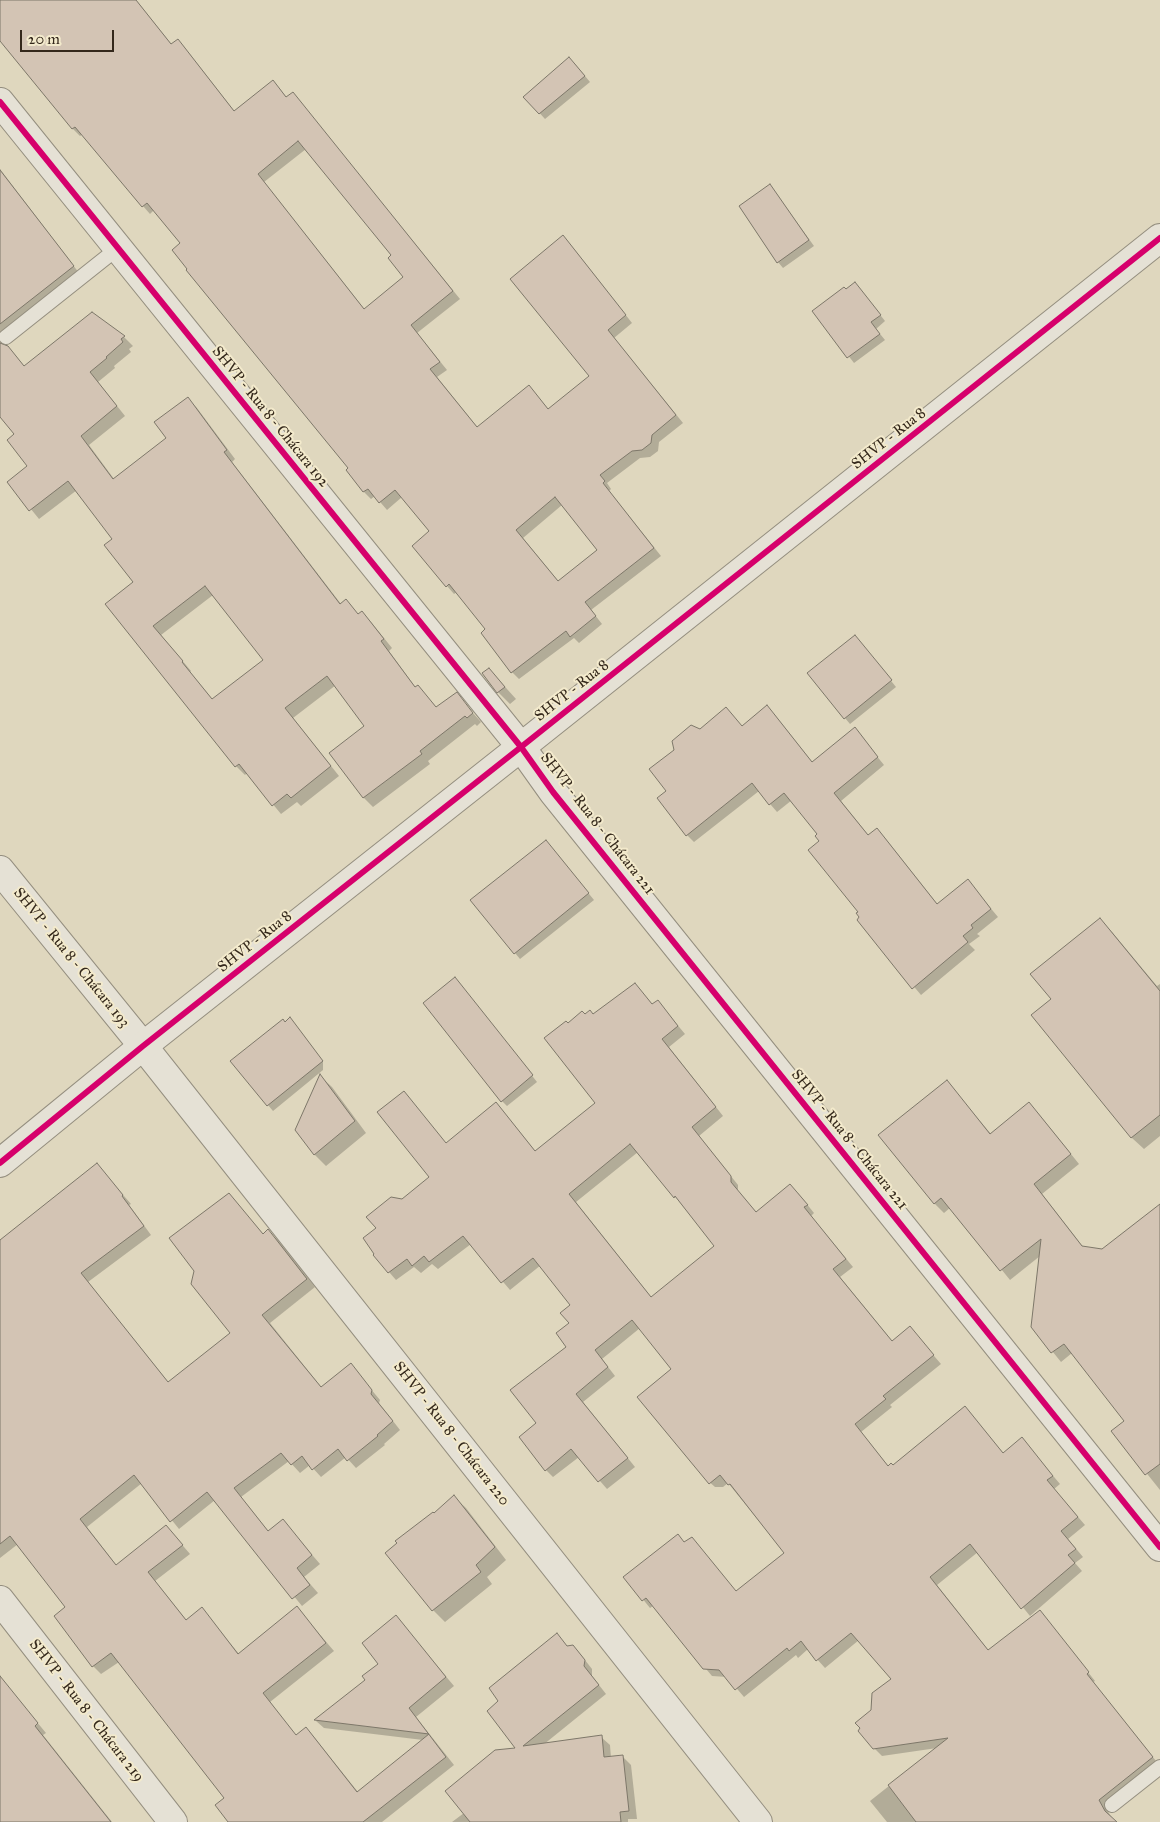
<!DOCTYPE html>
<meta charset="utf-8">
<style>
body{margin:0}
#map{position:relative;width:1160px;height:1822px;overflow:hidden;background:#dfd7be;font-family:"IM FELL Great Primer",serif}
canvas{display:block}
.scale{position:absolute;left:20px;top:30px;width:94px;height:22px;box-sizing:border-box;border:2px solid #34281b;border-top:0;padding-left:6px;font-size:15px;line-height:18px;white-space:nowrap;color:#34281b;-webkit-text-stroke:4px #f3eacc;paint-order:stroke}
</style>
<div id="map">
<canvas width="1160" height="1822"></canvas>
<div class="scale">20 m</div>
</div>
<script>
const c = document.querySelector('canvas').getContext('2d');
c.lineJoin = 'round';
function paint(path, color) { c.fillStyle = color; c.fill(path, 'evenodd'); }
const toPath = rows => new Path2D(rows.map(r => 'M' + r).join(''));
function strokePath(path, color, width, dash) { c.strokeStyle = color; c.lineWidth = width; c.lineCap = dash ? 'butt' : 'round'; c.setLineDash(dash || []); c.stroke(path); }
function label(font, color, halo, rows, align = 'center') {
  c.font = font + ' "IM FELL Great Primer",serif'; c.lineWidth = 4; c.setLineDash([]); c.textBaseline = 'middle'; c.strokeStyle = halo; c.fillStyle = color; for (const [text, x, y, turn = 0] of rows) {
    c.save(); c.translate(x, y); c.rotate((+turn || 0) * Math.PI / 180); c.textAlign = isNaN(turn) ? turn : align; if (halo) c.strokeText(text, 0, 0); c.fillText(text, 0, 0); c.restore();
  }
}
paint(toPath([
 [0,0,136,0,172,45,178,41,185,48,235,112,280,89,287,98,293,94,460,299,417,333,447,370,437,377,478,428,529,386,549,410,591,377,570,244,632,323,614,338,683,423,659,442,658,451,650,457,640,458,607,483,611,489,609,491,661,556,591,610,602,624,579,643,574,638,519,679,512,672,487,630,457,592,454,594,447,586,413,546,431,532,402,497,387,510,375,496,371,499,364,492,348,470,350,469,182,243,154,210,150,214,143,206,83,134,80,136,73,129,0,38],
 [306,149,393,256,405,277,365,310,264,182],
 [562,505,598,551,559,582,523,538],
 [575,64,590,82,545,119,525,97],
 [0,169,79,273,0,334],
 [775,192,814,246,783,268,778,262],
 [855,283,885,321,876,329,885,340,854,363,814,311],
 [92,314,124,337,133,346,129,349,131,352,114,366,115,368,98,382,125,416,89,445,114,479,168,438,188,399,197,408,235,459,232,462,341,604,346,601,359,615,362,613,371,622,392,648,389,651,416,688,418,686,437,708,456,694,481,722,477,726,475,724,428,761,430,764,373,807,364,798,331,753,366,726,336,685,293,718,339,776,301,806,297,802,281,814,247,773,245,775,236,766,107,604,135,582,114,539,77,490,39,519,9,482,29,466,16,435,0,415,0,337,25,367],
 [213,595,265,660,213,700,190,672,191,671,161,635],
 [860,642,896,687,850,724,845,718],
 [489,669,516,699,510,704,498,692],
 [774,714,813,763,855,729,884,765,841,801,869,836,877,830,885,838,938,905,968,881,998,917,977,934,980,936,969,944,975,950,921,995,858,920,861,917,859,912,821,842,819,834,792,800,777,812,759,791,694,842,687,835,668,791,700,730,742,727],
 [551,847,594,900,520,959,472,901],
 [1100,920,1112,932,1157,986,1160,984,1160,1136,1144,1149,1132,1138,1102,1100,1052,999],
 [460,984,537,1082,507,1106,502,1101],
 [635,985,653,1005,665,1010,685,1034,669,1047,723,1116,699,1136,738,1185,738,1191,757,1213,798,1193,814,1213,811,1216,853,1267,840,1277,893,1342,910,1328,941,1364,890,1405,892,1407,861,1432,889,1467,893,1467,965,1407,1004,1454,1022,1439,1060,1484,1054,1489,1085,1525,1068,1539,1083,1557,1075,1563,1082,1571,1030,1616,978,1552,937,1585,989,1651,1040,1611,1095,1681,1093,1682,1160,1766,1106,1809,1115,1822,887,1822,870,1801,937,1748,882,1756,874,1748,872,1711,893,1679,859,1640,825,1668,808,1649,798,1658,796,1655,744,1697,727,1677,712,1676,653,1606,650,1608,625,1577,685,1543,736,1592,785,1553,728,1483,723,1487,715,1487,706,1479,673,1369,640,1328,602,1359,615,1376,583,1402,635,1467,607,1489,579,1457,553,1477,546,1470,538,1423,568,1347,572,1305,541,1265,510,1290,471,1244,438,1269,432,1264,421,1273,414,1267,396,1280,389,1272,377,1228,402,1200,431,1177,411,1100,446,1144,496,1103,536,1152,597,1103,568,1024,585,1016,594,1016],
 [638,1152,716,1246,652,1298,576,1202],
 [290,1019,323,1062,323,1070,273,1111,268,1105,285,1023],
 [320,1076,332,1087,366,1133,326,1166,314,1154],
 [947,1082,991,1134,1029,1104,1038,1113,1079,1164,1042,1194,1084,1248,1102,1250,1160,1206,1160,1490,1113,1431,1126,1421,1072,1353,1061,1362,1032,1326,1040,1256,1010,1280,951,1207,944,1213,935,1204,880,1135],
 [97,1165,131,1204,129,1205,151,1235,88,1282,169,1383,232,1333,229,1195,264,1235,268,1231,277,1239,315,1287,270,1323,322,1388,350,1364,380,1400,379,1403,400,1430,384,1444,385,1445,356,1468,346,1457,321,1477,310,1465,300,1473,289,1461,241,1497,269,1532,283,1521,320,1564,304,1577,318,1593,302,1606,215,1500,179,1529,142,1483,87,1527,117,1566,166,1526,190,1554,155,1581,187,1621,202,1609,239,1654,297,1608,334,1651,270,1702,296,1736,306,1728,314,1737,358,1792,423,1740,324,1728,316,1721,367,1680,380,1664,396,1617,454,1686,416,1717,454,1765,382,1822,230,1822,226,1798,119,1662,101,1674,93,1666,55,1616,66,1607,18,1544,0,1558,0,1241],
 [454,1497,466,1508,506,1560,487,1577,492,1584,445,1622,433,1610,386,1553],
 [557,1635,568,1647,573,1646,581,1655,592,1669,592,1676,606,1694,543,1745,601,1737,610,1745,611,1758,623,1757,631,1765,637,1819,628,1819,628,1822,452,1822,464,1813,517,1748],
 [2,1680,46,1733,43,1735,112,1822,4,1822,0,1818,0,1681]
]), '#0003');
const building = toPath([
 [0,0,136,0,171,44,178,39,234,111,273,80,286,97,293,92,453,291,411,325,440,362,430,369,477,427,529,385,548,409,589,376,510,279,563,235,626,315,608,330,676,415,652,435,651,443,642,450,632,451,600,475,605,481,603,483,654,548,585,602,596,616,570,637,566,631,511,673,481,633,485,629,449,584,446,587,412,546,429,531,395,490,379,503,368,489,363,492,346,470,348,468,186,270,187,269,172,250,180,243,147,203,142,207,75,127,72,129,0,41,0,0],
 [298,141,391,255,388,258,403,277,364,309,258,174,298,141],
 [555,497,597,550,558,581,516,530,555,497],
 [569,57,585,76,539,114,523,97,569,57],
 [0,170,74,266,0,324,0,170],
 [770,184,809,240,777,263,739,206,770,184],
 [855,282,881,315,871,322,880,334,847,358,812,311,844,287,846,289,855,282],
 [92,312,125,336,121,339,123,342,106,357,107,358,90,372,117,406,81,436,113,479,166,438,154,422,188,397,227,450,224,452,340,604,346,599,358,614,362,611,384,639,381,641,415,687,418,685,436,707,457,692,473,713,467,718,465,716,420,751,422,754,363,798,329,753,364,726,327,676,285,708,331,766,291,798,287,794,272,806,239,764,235,767,105,604,133,582,104,545,112,539,68,481,29,511,7,482,27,466,7,440,14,434,0,417,0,343,8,346,24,366,92,312],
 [205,586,263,660,212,699,182,662,183,661,153,626,205,586],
 [855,635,892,680,844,719,807,673,855,635],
 [489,668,505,687,497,693,482,673,489,668],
 [767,705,812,762,855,727,878,757,834,793,868,835,877,828,937,904,968,879,991,909,971,925,973,928,963,936,968,942,912,989,857,920,859,917,856,913,858,912,808,850,819,841,815,836,817,834,784,793,769,805,752,783,686,836,657,798,666,791,649,769,674,750,672,741,691,725,700,729,726,707,742,726,767,705],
 [546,840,589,893,514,954,470,900,546,840],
 [1100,918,1160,991,1160,1115,1131,1138,1031,1015,1051,999,1030,974,1100,918],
 [455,977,533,1075,501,1102,423,1003,455,977],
 [635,983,652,1004,658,1000,678,1026,662,1039,716,1107,692,1127,731,1176,731,1182,756,1212,790,1184,808,1205,804,1207,846,1259,833,1269,892,1341,910,1326,934,1355,883,1396,886,1399,855,1424,888,1466,891,1463,893,1465,965,1406,1003,1453,1022,1437,1053,1476,1047,1480,1078,1517,1061,1531,1076,1549,1068,1555,1075,1563,1021,1609,970,1544,930,1577,988,1650,1040,1610,1089,1672,1087,1674,1153,1757,1099,1800,1105,1811,1117,1822,916,1822,888,1785,948,1738,873,1749,858,1731,860,1728,855,1723,871,1710,872,1693,891,1679,851,1633,816,1661,801,1641,789,1651,787,1648,735,1690,719,1670,703,1669,646,1598,642,1601,623,1577,678,1534,684,1542,692,1537,736,1591,784,1553,730,1484,728,1485,720,1475,709,1484,637,1397,671,1369,632,1320,595,1350,608,1367,576,1394,628,1458,598,1482,571,1449,545,1471,519,1437,536,1423,510,1390,566,1347,556,1333,569,1323,560,1313,570,1305,533,1258,501,1283,463,1236,429,1262,424,1256,412,1266,407,1259,388,1273,373,1255,374,1254,363,1238,376,1228,366,1217,391,1197,402,1199,429,1177,377,1112,404,1091,446,1143,496,1102,535,1151,595,1103,544,1038,566,1021,568,1023,582,1011,585,1014,590,1010,593,1014,635,983],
 [630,1144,674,1198,675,1196,714,1246,651,1297,569,1194,630,1144],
 [290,1017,323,1061,267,1106,230,1061,283,1019,285,1022,290,1017],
 [320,1074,355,1121,314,1155,295,1130,320,1074],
 [947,1080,990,1134,1029,1102,1071,1154,1034,1184,1082,1246,1102,1249,1160,1204,1160,1464,1145,1475,1111,1431,1124,1421,1064,1344,1051,1353,1031,1327,1041,1239,1000,1271,941,1198,934,1204,878,1135,947,1080],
 [97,1163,123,1195,122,1196,144,1226,81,1273,168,1382,230,1333,191,1284,194,1271,169,1238,229,1193,263,1234,268,1229,307,1279,262,1315,321,1387,351,1363,372,1390,371,1394,393,1421,377,1435,378,1436,347,1461,338,1449,312,1470,302,1456,291,1465,281,1453,234,1488,268,1531,283,1519,312,1555,297,1568,310,1585,292,1599,207,1492,170,1522,134,1475,80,1519,116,1565,166,1525,183,1545,148,1572,186,1620,202,1607,238,1654,297,1606,326,1643,263,1693,296,1735,306,1727,357,1792,429,1734,314,1720,365,1680,362,1676,378,1664,362,1643,396,1615,446,1677,409,1708,446,1757,363,1822,228,1822,215,1805,224,1798,111,1653,92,1667,54,1616,65,1607,10,1536,0,1544,0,1240,97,1163],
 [454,1495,495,1547,476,1565,481,1572,432,1611,385,1553,397,1543,395,1541,433,1512,434,1513,454,1495],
 [557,1633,567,1646,573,1645,585,1660,584,1666,599,1685,523,1746,602,1735,604,1757,623,1755,629,1811,620,1812,621,1822,470,1822,445,1791,495,1750,515,1748,487,1711,498,1701,489,1688,557,1633],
 [0,1676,38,1723,35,1726,111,1822,0,1822,0,1676]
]);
paint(building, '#d3c4b4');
strokePath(building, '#7d7769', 1);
const service = toPath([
 [6,337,118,248],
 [1112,1805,1160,1767]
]);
const minor = toPath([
 [0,102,521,747,553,792,1160,1547],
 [0,870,143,1046,758,1822],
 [0,1600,173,1822]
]);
const tertiary = toPath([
 [0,1163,143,1046,521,747,1160,238]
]);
strokePath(service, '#948e7f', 16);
strokePath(minor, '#948e7f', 30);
strokePath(tertiary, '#948e7f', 30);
strokePath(service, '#e5e1d5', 14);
strokePath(minor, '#e5e1d5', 28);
strokePath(tertiary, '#e5e1d5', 28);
strokePath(toPath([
 [0,102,521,747,553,792,1160,1547],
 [0,1163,143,1046,521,747,1160,238]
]), '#d6006c', 6);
label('15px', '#34281b', '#f3eacc', [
 ["SHVP - Rua 8 - Chácara 192",270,417,51],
 ["SHVP - Rua 8",889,439,-38],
 ["SHVP - Rua 8",572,691,-38],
 ["SHVP - Rua 8 - Chácara 221",597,824,52],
 ["SHVP - Rua 8",255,942,-38],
 ["SHVP - Rua 8 - Chácara 193",71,958,51],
 ["SHVP - Rua 8 - Chácara 221",849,1140,51],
 ["SHVP - Rua 8 - Chácara 220",451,1434,52],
 ["SHVP - Rua 8 - Chácara 219",86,1711,52]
]);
</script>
